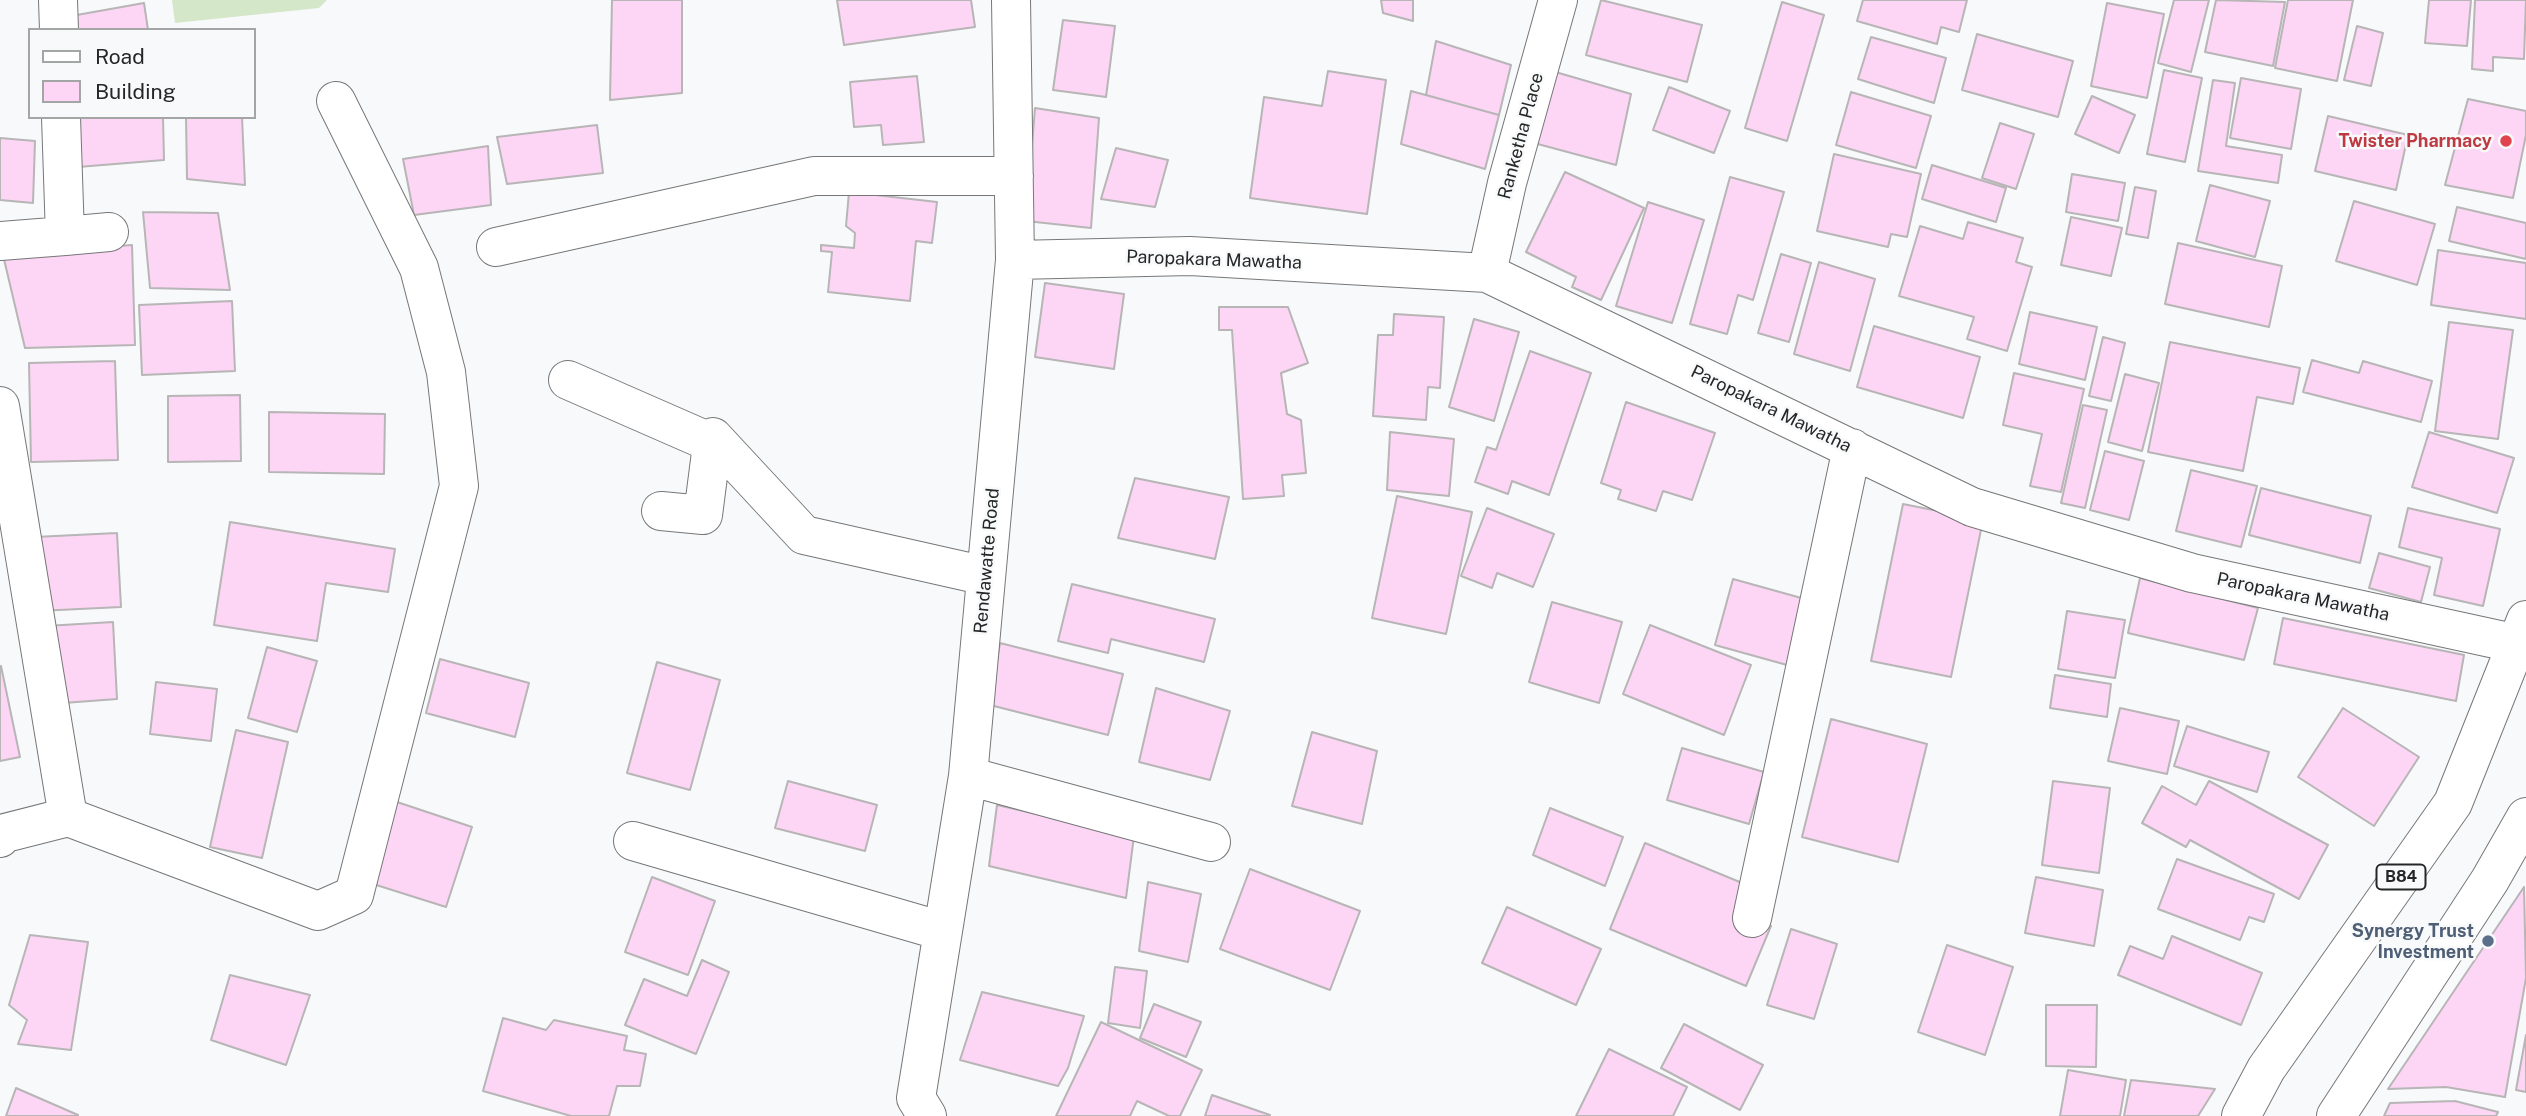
<!DOCTYPE html>
<style>
body{margin:0}
#map{position:relative;width:2526px;height:1116px;overflow:hidden;background:#f8f9fa;font-family:"Public Sans",sans-serif}
canvas{display:block}
.legend{position:absolute;left:28px;top:28px;width:228px;height:91px;box-sizing:border-box;background:#f8f9fa;border:2px solid #a4a5a5;margin:0;padding:9px 12px;list-style:none;font-size:21px;color:#252626}
.legend li{display:flex;align-items:center;gap:14px;height:35px}
.legend b{width:35px;border:2px solid #a4a5a5}
</style>
<div id="map">
<canvas width="2526" height="1116"></canvas>
<ul class="legend">
<li><b style="height:9px;background:#fff"></b>Road</li>
<li><b style="height:19px;background:#fed6f5"></b>Building</li>
</ul>
</div>
<script>
const c = document.querySelector('canvas').getContext('2d');
c.lineJoin = 'round';
function paint(path, color) { c.fillStyle = color; c.fill(path, 'evenodd'); }
const toPath = rows => new Path2D(rows.map(r => 'M' + r).join(''));
function strokePath(path, color, width, dash) { c.strokeStyle = color; c.lineWidth = width; c.lineCap = dash ? 'butt' : 'round'; c.setLineDash(dash || []); c.stroke(path); }
function label(font, color, halo, rows, align = 'center') {
  c.font = font + ' "Public Sans",sans-serif'; c.lineWidth = 5; c.setLineDash([]); c.textBaseline = 'middle'; c.strokeStyle = halo; c.fillStyle = color; for (const [text, x, y, turn = 0] of rows) {
    c.save(); c.translate(x, y); c.rotate((+turn || 0) * Math.PI / 180); c.textAlign = isNaN(turn) ? turn : align; if (halo) c.strokeText(text, 0, 0); c.fillText(text, 0, 0); c.restore();
  }
}
paint(toPath([
 [172,0,327,0,319,8,175,23]
]), '#d5e7c9');
const building = toPath([
 [612,0,682,0,682,93,610,100,612,0],
 [837,0,971,0,975,27,844,45,837,0],
 [1381,0,1413,0,1413,21,1383,13,1381,0],
 [1601,0,1702,25,1687,82,1586,55,1601,0],
 [1863,0,1967,0,1959,32,1941,27,1937,44,1857,21,1863,0],
 [2174,0,2209,0,2191,72,2158,63,2174,0],
 [2216,0,2285,2,2273,66,2205,52,2216,0],
 [2288,0,2353,0,2337,81,2275,68,2288,0],
 [2429,0,2471,0,2467,46,2425,43,2429,0],
 [2475,0,2526,0,2524,59,2493,57,2493,71,2472,69,2475,0],
 [1782,2,1824,15,1787,141,1745,128,1782,2],
 [144,3,148,30,63,30,60,18,144,3],
 [2107,3,2164,14,2147,98,2091,86,2107,3],
 [1063,20,1115,26,1106,97,1053,90,1063,20],
 [2357,26,2383,33,2371,86,2344,80,2357,26],
 [1977,34,2073,61,2058,117,1962,90,1977,34],
 [1871,37,1946,58,1934,103,1858,79,1871,37],
 [1436,41,1511,65,1499,115,1426,95,1436,41],
 [2164,70,2202,78,2185,162,2147,154,2164,70],
 [1328,71,1386,80,1367,214,1250,198,1264,97,1322,106,1328,71],
 [1552,71,1631,94,1616,165,1534,143,1552,71],
 [917,76,924,142,883,145,881,125,854,127,850,82,917,76],
 [2241,78,2301,89,2291,149,2230,138,2241,78],
 [2213,80,2235,83,2226,146,2282,155,2278,183,2198,171,2213,80],
 [1669,87,1730,111,1714,153,1653,130,1669,87],
 [1411,91,1499,115,1485,169,1401,144,1411,91],
 [1851,92,1931,116,1916,168,1836,145,1851,92],
 [2092,96,2135,115,2119,153,2075,134,2092,96],
 [2468,99,2526,111,2526,135,2513,198,2445,185,2468,99],
 [1035,108,1099,118,1091,228,1026,221,1035,108],
 [2328,116,2408,135,2396,190,2315,171,2328,116],
 [69,117,163,117,164,160,78,167,69,117],
 [186,117,242,117,245,185,187,179,186,117],
 [2000,123,2034,134,2016,189,1982,178,2000,123],
 [597,125,603,173,507,184,497,137,597,125],
 [0,138,35,141,33,203,0,200,0,138],
 [488,146,491,205,414,215,403,159,488,146],
 [1116,148,1168,160,1155,207,1101,199,1116,148],
 [1834,154,1921,174,1907,237,1891,234,1888,247,1817,231,1834,154],
 [1932,165,2006,188,1996,222,1922,199,1932,165],
 [1565,172,1644,208,1601,300,1572,287,1576,277,1526,252,1565,172],
 [2072,174,2125,183,2118,221,2066,212,2072,174],
 [1730,177,1784,192,1753,300,1738,295,1727,334,1690,324,1730,177],
 [2210,185,2270,201,2255,257,2196,241,2210,185],
 [2135,187,2156,191,2148,238,2126,234,2135,187],
 [849,192,937,202,932,243,916,241,910,301,828,292,832,252,821,251,821,245,854,248,855,233,846,226,849,192],
 [2354,201,2435,224,2417,285,2336,261,2354,201],
 [1648,202,1704,220,1672,323,1616,306,1648,202],
 [2457,207,2526,223,2526,259,2449,241,2457,207],
 [143,212,218,213,230,290,150,288,143,212],
 [2071,217,2122,228,2111,276,2061,265,2071,217],
 [1968,222,2023,238,2016,262,2032,267,2007,351,1967,339,1974,317,1899,296,1920,226,1963,239,1968,222],
 [2178,243,2282,266,2269,327,2165,304,2178,243],
 [132,245,135,345,25,348,3,255,132,245],
 [2438,250,2526,263,2526,319,2431,305,2438,250],
 [1781,254,1811,263,1789,342,1758,333,1781,254],
 [1819,262,1875,279,1850,371,1794,354,1819,262],
 [1045,283,1124,294,1114,369,1035,357,1045,283],
 [232,301,235,371,142,375,139,305,232,301],
 [1219,307,1288,307,1308,363,1281,373,1287,414,1301,420,1306,473,1282,475,1284,496,1243,499,1232,330,1219,330,1219,307],
 [2030,312,2097,327,2085,380,2019,364,2030,312],
 [1394,314,1444,317,1440,388,1428,387,1426,420,1373,416,1378,335,1393,335,1394,314],
 [1474,319,1519,332,1494,421,1449,407,1474,319],
 [2449,322,2513,330,2498,439,2435,431,2449,322],
 [1874,326,1980,357,1963,418,1857,387,1874,326],
 [2103,337,2125,343,2111,401,2089,396,2103,337],
 [2170,342,2300,368,2293,404,2257,397,2243,471,2148,452,2170,342],
 [1530,351,1591,373,1549,495,1512,481,1508,494,1475,482,1487,447,1496,450,1530,351],
 [2312,360,2359,373,2363,361,2432,381,2421,422,2303,392,2312,360],
 [115,361,118,460,31,462,29,363,115,361],
 [2014,373,2084,389,2061,492,2030,486,2042,434,2003,425,2014,373],
 [2125,374,2159,383,2142,451,2108,442,2125,374],
 [240,395,241,461,168,462,168,396,240,395],
 [1626,402,1715,433,1692,500,1663,491,1656,511,1618,499,1621,490,1601,483,1626,402],
 [2083,405,2107,410,2085,508,2061,503,2083,405],
 [269,412,385,414,384,474,269,472,269,412],
 [1390,432,1454,439,1449,496,1387,490,1390,432],
 [2429,432,2514,458,2497,513,2412,487,2429,432],
 [2105,451,2144,461,2129,520,2090,510,2105,451],
 [2191,470,2257,486,2241,547,2176,531,2191,470],
 [1135,478,1229,497,1215,559,1118,538,1135,478],
 [2261,488,2371,516,2360,563,2249,535,2261,488],
 [1397,496,1472,512,1446,634,1372,618,1397,496],
 [1903,504,1983,520,1951,677,1871,661,1903,504],
 [1487,508,1554,534,1533,587,1497,573,1492,588,1461,576,1487,508],
 [2408,508,2500,529,2483,606,2434,595,2442,558,2399,547,2408,508],
 [230,522,395,549,388,592,326,583,317,641,214,625,230,522],
 [117,533,121,607,38,611,35,537,117,533],
 [2379,553,2430,567,2421,602,2369,588,2379,553],
 [2140,578,2258,608,2244,660,2128,633,2140,578],
 [1733,579,1805,599,1787,665,1715,645,1733,579],
 [1072,584,1215,619,1204,662,1111,639,1108,653,1058,641,1072,584],
 [1552,602,1622,622,1599,703,1529,682,1552,602],
 [2067,611,2125,620,2115,678,2058,669,2067,611],
 [2283,618,2464,655,2456,701,2274,664,2283,618],
 [113,622,117,699,50,704,46,626,113,622],
 [1650,625,1751,665,1724,735,1623,694,1650,625],
 [1000,643,1123,674,1108,735,990,705,1000,643],
 [267,647,317,661,297,732,248,718,267,647],
 [440,659,529,683,515,737,426,713,440,659],
 [657,662,720,680,690,790,627,773,657,662],
 [1,666,20,757,0,761,0,667,1,666],
 [2055,675,2111,684,2107,717,2050,708,2055,675],
 [156,682,217,689,211,741,150,734,156,682],
 [1156,688,1230,711,1210,780,1139,762,1156,688],
 [2120,708,2179,721,2167,774,2108,761,2120,708],
 [2343,708,2419,757,2374,826,2298,777,2343,708],
 [1831,719,1927,744,1898,862,1802,837,1831,719],
 [2187,726,2269,752,2257,792,2174,766,2187,726],
 [236,730,288,742,262,858,210,847,236,730],
 [1312,732,1377,751,1362,824,1292,806,1312,732],
 [1682,748,1764,772,1749,824,1667,800,1682,748],
 [788,781,877,805,865,851,775,828,788,781],
 [2053,781,2110,788,2099,873,2042,865,2053,781],
 [2209,781,2328,845,2299,899,2190,840,2186,847,2142,823,2162,786,2196,805,2209,781],
 [397,802,472,827,446,907,370,883,397,802],
 [997,805,1134,836,1126,898,989,866,997,805],
 [1550,808,1623,837,1605,886,1533,855,1550,808],
 [1645,843,1747,885,1736,911,1771,926,1746,986,1610,929,1645,843],
 [2177,859,2274,894,2264,922,2249,917,2240,940,2158,909,2177,859],
 [1250,869,1360,911,1330,990,1220,949,1250,869],
 [652,877,715,901,688,975,625,952,652,877],
 [2036,877,2103,890,2094,946,2025,933,2036,877],
 [1148,882,1201,894,1188,962,1139,951,1148,882],
 [2524,887,2526,978,2505,1097,2446,1087,2388,1089,2524,887],
 [1507,907,1601,949,1576,1005,1482,963,1507,907],
 [1791,929,1837,944,1814,1019,1767,1005,1791,929],
 [30,935,88,942,71,1050,18,1044,27,1020,9,1005,30,935],
 [2172,936,2262,973,2241,1025,2118,975,2130,946,2163,959,2172,936],
 [1947,945,2013,967,1985,1055,1918,1032,1947,945],
 [702,960,729,972,696,1054,625,1025,644,979,687,996,702,960],
 [1115,967,1147,971,1140,1028,1108,1023,1115,967],
 [230,975,310,995,286,1065,211,1040,230,975],
 [982,992,1084,1016,1068,1068,1058,1086,960,1060,982,992],
 [1154,1004,1201,1022,1186,1057,1140,1038,1154,1004],
 [2046,1005,2097,1005,2096,1067,2046,1066,2046,1005],
 [503,1018,546,1030,554,1020,627,1036,624,1050,646,1054,640,1086,617,1086,609,1116,571,1116,483,1091,503,1018],
 [1101,1022,1202,1070,1180,1116,1169,1116,1137,1101,1130,1116,1056,1116,1101,1022],
 [1684,1024,1763,1065,1740,1110,1661,1068,1684,1024],
 [2526,1035,2526,1092,2516,1090,2526,1035],
 [1609,1049,1687,1087,1673,1116,1576,1116,1609,1049],
 [2068,1070,2126,1080,2120,1116,2060,1116,2068,1070],
 [2131,1080,2215,1089,2198,1116,2124,1116,2131,1080],
 [16,1088,78,1115,78,1116,6,1116,16,1088],
 [1212,1095,1270,1115,1270,1116,1205,1116,1212,1095],
 [2455,1101,2498,1112,2496,1116,2384,1116,2390,1103,2455,1101]
]);
paint(building, '#fed6f5');
strokePath(building, '#b7b5b6', 2);
const minor = toPath([
 [58,0,59,30],
 [65,236,109,232],
 [0,241,65,236,61,117],
 [496,247,814,176,1014,176],
 [1015,260,1190,256,1487,273,1972,507,2192,573,2518,644],
 [1487,273,1507,183,1558,0],
 [568,380,712,443],
 [0,406,68,817],
 [661,511,703,515,713,437,804,535,986,576],
 [968,776,1211,842],
 [0,838,1,834,68,817,318,911,354,895,459,486,446,372,419,268,336,101],
 [633,841,942,931],
 [1752,918,1852,448],
 [927,1116,916,1098,968,776,1015,260,1011,0]
]);
const major = toPath([
 [2241,1116,2266,1069,2453,803,2526,620],
 [2336,1116,2490,880,2526,817]
]);
strokePath(minor, '#767778', 40);
strokePath(major, '#767778', 40);
strokePath(minor, '#fff', 38);
strokePath(major, '#fff', 38);
for (const [x, y, r, color] of [
 [2506,141,7,"#e0444e"],
 [2488,941,7,"#5c6f8a"]
]) { const dot = new Path2D(); dot.arc(x, y, r, 0, 2 * Math.PI); c.fillStyle = color; c.fill(dot); strokePath(dot, '#f8f9fa', 2.5); }
for (const [x, y, w] of [
 [2401,877,49]
]) { const box = new Path2D(); box.roundRect(x - w / 2, y - 12.5, w, 25, 5); c.fillStyle = '#f8f9fa'; c.fill(box); strokePath(box, '#252626', 2); }
label('bold 16px', '#252626', null, [
 ["B84",2401,877]
]);
label('18px', '#252626', '#f8f9fa', [
 ["Ranketha Place",1521,136,-75],
 ["Paropakara Mawatha",1214,260,2],
 ["Paropakara Mawatha",1771,409,26],
 ["Rendawatte Road",987,561,-85],
 ["Paropakara Mawatha",2303,597,12]
]);
label('bold 18px', '#be3a42', '#f8f9fa', [
 ["Twister Pharmacy",2492,141]
], 'right');
label('bold 18px', '#4e5e75', '#f8f9fa', [
 ["Synergy Trust",2474,931],
 ["Investment",2474,952]
], 'right');
</script>
